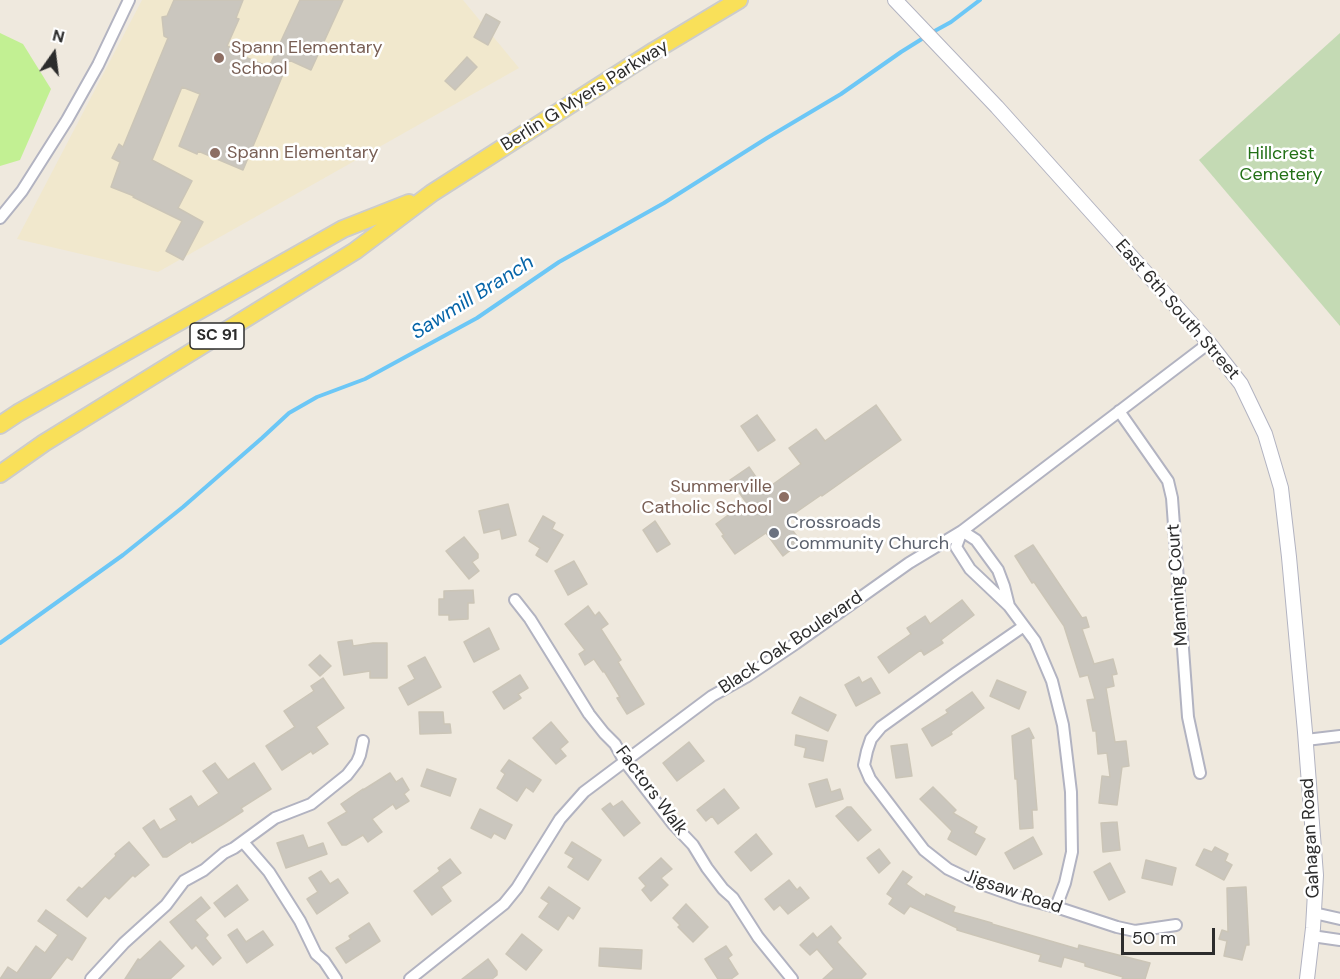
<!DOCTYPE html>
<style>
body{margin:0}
#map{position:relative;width:1340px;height:979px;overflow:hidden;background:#efe9de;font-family:"DM Sans",sans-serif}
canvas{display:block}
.north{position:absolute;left:24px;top:24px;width:60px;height:60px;-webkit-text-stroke:4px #fff;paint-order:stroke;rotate:14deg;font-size:16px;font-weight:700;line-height:24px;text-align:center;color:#2c2c2c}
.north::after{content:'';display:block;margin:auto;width:21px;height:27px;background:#2c2c2c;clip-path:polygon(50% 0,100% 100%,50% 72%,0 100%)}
.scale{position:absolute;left:1121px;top:928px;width:94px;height:27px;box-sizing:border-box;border:3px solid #2c2c2c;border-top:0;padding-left:8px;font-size:18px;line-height:21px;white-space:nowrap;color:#2c2c2c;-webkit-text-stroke:4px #fff;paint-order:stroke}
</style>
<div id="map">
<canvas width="1340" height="979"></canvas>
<div class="north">N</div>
<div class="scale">50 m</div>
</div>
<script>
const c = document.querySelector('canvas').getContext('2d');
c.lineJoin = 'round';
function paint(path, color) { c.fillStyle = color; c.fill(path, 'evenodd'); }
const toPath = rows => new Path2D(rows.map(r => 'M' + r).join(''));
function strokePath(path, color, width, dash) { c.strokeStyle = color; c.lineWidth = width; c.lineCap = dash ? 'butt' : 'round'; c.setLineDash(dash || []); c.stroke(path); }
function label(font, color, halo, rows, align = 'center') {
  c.font = font + ' "DM Sans",sans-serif'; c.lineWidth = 5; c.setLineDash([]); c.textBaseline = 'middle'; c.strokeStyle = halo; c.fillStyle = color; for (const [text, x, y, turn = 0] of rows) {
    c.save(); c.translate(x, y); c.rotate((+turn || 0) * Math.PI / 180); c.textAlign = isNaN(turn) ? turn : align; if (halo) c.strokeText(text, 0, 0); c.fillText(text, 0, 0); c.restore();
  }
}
paint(toPath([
 [142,0,463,0,519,68,158,272,17,239]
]), '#f1e8cd');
paint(toPath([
 [1340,33,1340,326,1199,160]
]), '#c4dab4');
paint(toPath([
 [0,33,23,44,51,89,20,160,0,166]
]), '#c2f093');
strokePath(toPath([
 [931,33,951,22,980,0],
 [0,643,123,555,183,507,262,438,289,413,317,397,365,379,477,318,559,262,664,203,767,138,841,94,901,52,925,37]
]), '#6cc7f6', 4);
const building = toPath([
 [174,0,243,0,236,18,239,19,227,46,246,54,245,57,269,67,300,0,343,0,311,70,289,60,243,170,198,151,197,154,179,146,200,94,182,87,152,160,192,181,178,208,203,222,183,260,166,251,182,221,133,197,134,196,111,187,120,162,112,158,119,144,123,147,168,38,164,36,162,17,167,16,174,0],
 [486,14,500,22,488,45,474,37,486,14],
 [467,57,477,67,455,90,445,81,467,57],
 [876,405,901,440,822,496,821,495,785,520,801,542,783,556,766,533,735,554,722,536,724,535,716,524,746,502,730,480,749,467,765,490,801,464,789,448,816,429,825,441,876,405],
 [757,415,775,440,758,451,741,426,757,415],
 [508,504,516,535,502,539,500,529,484,533,479,511,508,504],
 [543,516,555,523,552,529,563,535,547,562,536,555,540,548,529,541,543,516],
 [655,521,670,544,657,552,643,530,655,521],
 [464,537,478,554,478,558,472,562,479,571,469,579,446,551,464,537],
 [1033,545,1082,618,1086,617,1089,627,1082,629,1094,664,1113,659,1117,674,1112,675,1114,686,1106,688,1115,742,1126,741,1129,766,1122,767,1117,805,1099,803,1102,776,1110,777,1107,753,1098,754,1096,731,1093,731,1087,700,1095,699,1088,675,1080,677,1064,626,1034,582,1032,583,1015,556,1033,545],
 [574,561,587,584,568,595,555,571,574,561],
 [473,590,474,603,468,603,468,619,449,620,449,615,439,615,439,599,444,599,444,591,473,590],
 [962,600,974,615,941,640,943,643,924,655,921,650,889,673,878,657,911,634,907,628,925,616,930,624,962,600],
 [588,606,595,616,599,612,608,624,601,629,621,660,618,662,644,704,627,714,617,698,620,697,604,671,603,672,594,659,585,665,579,654,585,650,565,624,588,606],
 [489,628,499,649,474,662,464,642,489,628],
 [352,640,353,646,373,643,387,643,387,678,370,678,370,671,344,675,338,642,352,640],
 [320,655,331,666,320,676,309,665,320,655],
 [425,657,441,687,408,705,399,688,415,679,408,666,425,657],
 [520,675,528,688,518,694,521,698,504,709,493,692,520,675],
 [859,677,862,683,871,678,880,693,856,706,845,685,859,677],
 [323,678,344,708,316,727,328,744,313,754,311,751,282,770,266,746,295,727,284,711,314,691,311,686,323,678],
 [997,680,1026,692,1019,709,990,696,997,680],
 [972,692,984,708,951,732,952,734,932,746,922,729,948,713,946,710,972,692],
 [800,697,836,715,828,731,792,713,800,697],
 [419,712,443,712,444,724,450,724,451,733,420,734,419,712],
 [551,722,568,742,560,749,566,756,556,764,533,738,551,722],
 [1029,728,1034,738,1031,739,1037,810,1032,810,1033,828,1020,829,1017,779,1015,779,1012,736,1029,728],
 [796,735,827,741,823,761,804,757,806,748,795,745,796,735],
 [689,742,704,761,677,781,663,763,689,742],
 [907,744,912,776,896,778,891,746,907,744],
 [509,760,541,780,533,792,526,787,517,801,497,788,505,774,501,771,509,760],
 [215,763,228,780,254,763,271,789,241,808,243,811,223,824,192,843,191,841,167,857,163,857,143,828,154,820,160,830,177,820,170,809,191,796,198,807,219,793,203,771,215,763],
 [427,769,456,779,450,796,421,786,427,769],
 [390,773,396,782,402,778,409,790,404,794,409,801,396,809,393,804,372,819,382,832,368,842,363,835,346,845,342,845,328,823,347,812,341,804,363,789,363,790,390,773],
 [827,779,831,792,840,789,843,799,816,807,809,784,827,779],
 [933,787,956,810,953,813,977,827,974,833,985,839,976,855,948,839,952,831,920,799,933,787],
 [724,789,739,808,718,824,712,816,706,821,697,810,724,789],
 [622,801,640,823,624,836,602,809,610,803,613,807,622,801],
 [847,807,851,807,871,830,858,841,836,816,847,807],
 [480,809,512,825,505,839,494,833,491,838,471,828,480,809],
 [1117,822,1120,850,1103,852,1101,823,1117,822],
 [756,834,772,854,751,871,735,852,756,834],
 [303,835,308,848,323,843,327,854,286,868,277,843,303,835],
 [1033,837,1042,854,1014,869,1005,853,1033,837],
 [129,842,149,865,135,877,133,875,109,899,105,896,87,917,67,900,79,887,82,889,116,856,115,854,129,842],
 [572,842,601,860,588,880,568,867,574,858,565,853,572,842],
 [1215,847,1228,854,1225,861,1232,865,1224,880,1196,865,1204,849,1212,852,1215,847],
 [879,849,890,863,879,873,867,858,879,849],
 [661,858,672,869,661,878,668,885,651,901,642,890,646,886,639,878,661,858],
 [450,859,461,873,441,887,451,901,432,915,414,891,440,871,438,868,450,859],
 [1146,860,1176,868,1172,885,1142,878,1146,860],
 [1110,863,1125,892,1109,900,1094,872,1110,863],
 [321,871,330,884,338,879,348,893,317,914,307,899,318,892,309,878,321,871],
 [903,871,912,877,906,884,925,897,926,894,955,907,953,912,992,923,992,924,1078,949,1079,945,1150,963,1145,979,1122,979,1123,977,1085,966,1085,963,1064,957,1061,967,1039,961,1041,955,957,930,957,928,910,906,904,914,889,904,893,898,887,894,903,871],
 [789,880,797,890,800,887,809,898,788,914,780,905,774,910,765,899,789,880],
 [237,885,248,900,225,917,214,903,237,885],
 [549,887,580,908,573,919,568,915,558,930,539,917,549,903,541,898,549,887],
 [1246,887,1249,945,1246,945,1242,960,1224,956,1227,941,1219,939,1222,930,1228,932,1227,888,1246,887],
 [201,897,210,908,195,920,208,935,205,938,221,958,213,965,196,945,192,949,170,922,201,897],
 [686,904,708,927,693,942,678,927,680,925,673,918,686,904],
 [46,910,86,938,72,960,67,957,50,979,0,979,8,967,17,973,36,946,45,953,58,935,38,921,46,910],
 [369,923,380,941,346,963,336,948,351,939,349,936,369,923],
 [831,926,841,938,837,942,866,974,861,979,823,979,834,969,817,949,810,955,800,945,813,933,817,938,831,926],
 [237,929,246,942,263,931,273,945,247,963,228,935,237,929],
 [522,934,542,950,526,970,506,954,522,934],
 [160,941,184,966,170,979,125,979,138,959,140,960,160,941],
 [726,946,732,955,728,958,738,974,731,979,718,979,705,959,726,946],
 [600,948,642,950,641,969,599,966,600,948],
 [488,959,497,971,497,975,492,979,462,979,488,959]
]);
paint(building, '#cac6be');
strokePath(building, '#cbc5b7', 1.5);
const minor = toPath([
 [0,218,22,191,67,120,98,65,129,0],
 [1119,411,1168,481,1172,498,1188,717,1200,773],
 [962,531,976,540,998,570,1004,586,1009,606,970,569,956,547,962,531],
 [515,600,530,619,589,714,604,733,615,744,625,762,673,824,693,845,707,868,723,889,733,898,758,937,792,979],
 [1009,606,1035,641,1052,681,1063,725,1071,792,1072,852,1065,883,1056,907],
 [1024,626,956,673,881,727,871,739,867,751,864,765,870,779,924,850,948,869,973,881,1021,898,1056,907,1117,927,1135,931,1176,925],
 [1306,740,1340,736],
 [243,842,269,872,300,921,316,954,324,961,336,979],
 [1314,913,1340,919],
 [1312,936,1340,940],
 [91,979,124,943,166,905,184,881,204,870,224,853,234,848,275,818,311,804,347,775,357,762,360,755,363,741],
 [410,979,504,904,517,888,560,819,584,792,712,696,746,677,795,644,909,563,962,531,1209,343]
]);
const tertiary = toPath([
 [895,0,997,107,1209,343,1241,384,1265,434,1281,488,1289,557,1305,732,1316,875,1313,928,1307,979]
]);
const primary = toPath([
 [0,425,18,413,343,229,409,203],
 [0,474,44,443,355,251,432,193,654,51,739,0]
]);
strokePath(minor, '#b2b3c1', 14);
strokePath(tertiary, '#b2b3c1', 16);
strokePath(primary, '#ccc', 20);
strokePath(minor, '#fff', 10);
strokePath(tertiary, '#fff', 14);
strokePath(primary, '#f9e059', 16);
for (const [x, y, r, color] of [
 [219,58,6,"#8d6e63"],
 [215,153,6,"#8d6e63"],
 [784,497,6,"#8d6e63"],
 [774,533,6,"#6b7280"]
]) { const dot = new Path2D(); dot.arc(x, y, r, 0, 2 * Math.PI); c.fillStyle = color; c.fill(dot); strokePath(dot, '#fff', 2); }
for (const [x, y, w] of [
 [217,336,54]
]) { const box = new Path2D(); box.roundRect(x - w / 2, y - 13, w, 26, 4.5); c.fillStyle = '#fff'; c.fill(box); strokePath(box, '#2c2c2c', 1.5); }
label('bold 16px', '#2c2c2c', null, [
 ["SC 91",217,336]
]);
label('18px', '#785e54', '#fff', [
 ["Spann Elementary",231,48],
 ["School",231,69],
 ["Spann Elementary",227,153],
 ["Summerville",772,487,"right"],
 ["Catholic School",772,508,"right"]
], 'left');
label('18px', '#2c2c2c', '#fff', [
 ["Berlin G Myers Parkway",585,96,-32],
 ["East 6th South Street",1177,310,49],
 ["Manning Court",1178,585,-94],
 ["Black Oak Boulevard",791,643,-34],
 ["Factors Walk",651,791,53],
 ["Gahagan Road",1311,838,-93],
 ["Jigsaw Road",1013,892,19]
]);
label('18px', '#227016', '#fff', [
 ["Hillcrest",1281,154],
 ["Cemetery",1281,175]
]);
label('18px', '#5b616d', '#fff', [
 ["Crossroads",786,523],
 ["Community Church",786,544]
], 'left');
label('italic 20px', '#0564a8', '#fff', [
 ["Sawmill Branch",473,298,-32]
]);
</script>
